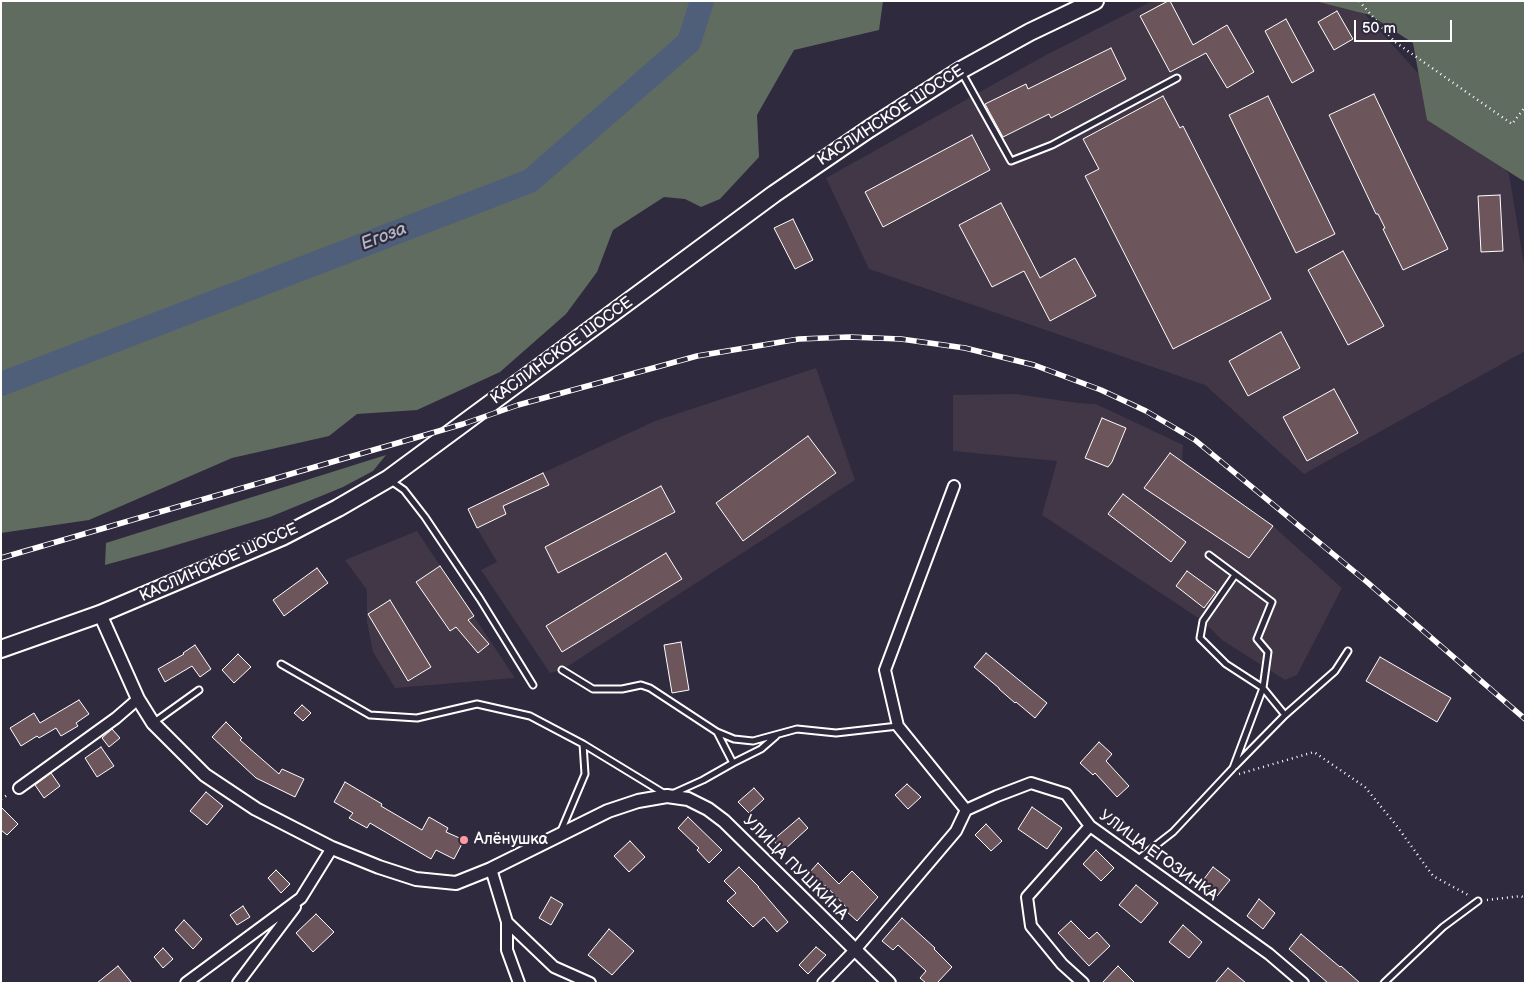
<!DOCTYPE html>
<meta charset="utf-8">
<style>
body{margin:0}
#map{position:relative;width:1526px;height:984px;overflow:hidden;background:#2f2a3d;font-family:"Balsamiq Sans",sans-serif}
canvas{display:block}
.frame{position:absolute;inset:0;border:2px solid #fff;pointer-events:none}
.scale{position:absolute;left:1354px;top:20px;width:98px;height:22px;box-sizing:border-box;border:2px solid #fff;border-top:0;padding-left:6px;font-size:15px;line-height:18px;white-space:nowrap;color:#fff;-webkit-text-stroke:4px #2f2a3d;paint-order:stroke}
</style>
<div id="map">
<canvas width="1526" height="984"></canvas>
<div class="frame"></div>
<div class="scale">50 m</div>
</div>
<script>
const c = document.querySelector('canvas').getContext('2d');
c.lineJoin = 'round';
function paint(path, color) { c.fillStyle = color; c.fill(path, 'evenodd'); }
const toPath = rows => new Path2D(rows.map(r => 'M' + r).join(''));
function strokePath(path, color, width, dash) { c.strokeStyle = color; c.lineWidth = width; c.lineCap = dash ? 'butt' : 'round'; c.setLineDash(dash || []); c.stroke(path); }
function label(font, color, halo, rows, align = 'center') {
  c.font = font + ' "Balsamiq Sans",sans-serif'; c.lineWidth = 4.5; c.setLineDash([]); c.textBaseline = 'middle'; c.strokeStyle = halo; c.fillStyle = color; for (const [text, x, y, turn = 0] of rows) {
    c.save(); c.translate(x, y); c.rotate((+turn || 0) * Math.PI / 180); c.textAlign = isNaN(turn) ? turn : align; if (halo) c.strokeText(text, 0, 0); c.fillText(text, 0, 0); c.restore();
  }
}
paint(toPath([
 [1152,1,1353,1,1509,174,1525,270,1525,351,1304,474,1205,385,869,269,826,178,1046,55],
 [816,368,855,480,562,670,550,673,481,570,497,562,477,528,468,509,498,495,506,490,655,421],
 [1016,394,1078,403,1096,404,1183,445,1182,460,1273,526,1342,588,1297,675,1285,680,1222,640,1203,621,1042,515,1057,461,953,451,953,395],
 [417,531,515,678,395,688,373,652,367,622,367,590,345,560]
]), '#413746');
paint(toPath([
 [1,1,883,1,879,30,794,50,757,115,759,157,720,199,701,207,685,199,664,197,613,230,597,272,566,314,500,372,417,410,357,414,329,436,232,458,89,520,1,533],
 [1315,1,1525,1,1525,182,1427,120,1413,43,1370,15],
 [386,455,373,471,343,487,270,517,163,549,105,565,106,543]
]), '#616c60');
strokePath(toPath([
 [1,384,530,181,689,42,702,1]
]), '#505f79', 24);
const building = toPath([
 [1168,1,1170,1,1193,45,1227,25,1254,72,1227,88,1206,53,1170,72,1140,16,1168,1],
 [1337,11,1353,39,1334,50,1318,22,1337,11],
 [1286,19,1314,71,1292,83,1265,31,1286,19],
 [1111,48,1126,79,1051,118,1049,114,1003,137,985,104,1026,84,1028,89,1111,48],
 [1374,94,1448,249,1403,270,1383,229,1385,228,1378,214,1376,214,1329,115,1374,94],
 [1163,96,1180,128,1183,126,1271,299,1173,349,1085,176,1099,169,1083,139,1163,96],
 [1268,96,1335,234,1296,253,1229,115,1268,96],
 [972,135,990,170,883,227,865,192,972,135],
 [1500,195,1503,251,1481,252,1478,196,1500,195],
 [1001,203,1040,278,1075,258,1096,296,1050,321,1024,271,992,287,959,225,1001,203],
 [793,219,813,260,795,269,774,228,793,219],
 [1343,251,1384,326,1348,345,1308,270,1343,251],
 [1281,332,1300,368,1248,396,1229,361,1281,332],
 [1334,389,1358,433,1307,461,1283,417,1334,389],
 [1102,418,1126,428,1112,462,1108,467,1085,458,1102,418],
 [808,436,836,473,743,541,716,503,808,436],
 [1170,453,1273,526,1249,558,1144,488,1170,453],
 [543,473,549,485,503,506,506,514,477,528,468,509,543,473],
 [661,486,675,512,558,573,545,547,661,486],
 [1123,494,1186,542,1171,562,1108,514,1123,494],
 [666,553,682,579,562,652,546,626,666,553],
 [440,566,474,616,468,620,489,644,478,653,456,627,450,631,416,582,440,566],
 [317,568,328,583,284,616,273,600,317,568],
 [1187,571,1216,592,1204,608,1176,586,1187,571],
 [390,600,431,667,408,681,368,614,390,600],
 [681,642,689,690,672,693,664,645,681,642],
 [195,645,211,669,200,677,192,666,165,682,158,669,184,654,183,653,195,645],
 [986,653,1047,703,1035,718,1016,702,1015,703,999,689,999,688,974,667,986,653],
 [238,654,251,667,234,683,222,670,238,654],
 [1380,657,1451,698,1437,722,1366,681,1380,657],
 [79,700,89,714,76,723,78,726,61,736,56,728,39,738,37,736,21,746,10,728,34,713,40,723,79,700],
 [302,705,311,713,303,721,294,713,302,705],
 [226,722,242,738,240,740,279,774,282,769,304,779,295,797,256,778,212,737,226,722],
 [112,729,120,738,109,747,102,738,112,729],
 [1099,742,1112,754,1106,761,1129,786,1117,797,1095,773,1093,775,1080,763,1099,742],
 [101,747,114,766,97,777,85,758,101,747],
 [51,773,60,786,44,798,35,785,51,773],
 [345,782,382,804,381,806,422,830,429,817,448,828,446,832,464,840,454,859,436,850,431,859,370,823,367,828,349,818,353,813,334,802,345,782],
 [907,784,921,797,908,809,895,795,907,784],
 [754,788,764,799,749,813,738,802,754,788],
 [206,792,223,806,207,825,190,811,206,792],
 [1,807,18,824,7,835,1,830,1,807],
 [1032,807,1062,828,1047,849,1018,829,1032,807],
 [688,817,722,850,709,863,697,850,699,848,678,828,688,817],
 [799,818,808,828,783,851,773,840,799,818],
 [986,824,1002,841,991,851,975,835,986,824],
 [630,841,645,857,629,872,614,856,630,841],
 [1096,850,1114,868,1101,881,1083,864,1096,850],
 [818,863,839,884,852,871,878,897,857,921,846,911,848,909,825,885,823,887,809,873,818,863],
 [739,867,759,887,758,887,788,922,777,932,764,917,753,927,727,901,736,893,724,881,739,867],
 [1213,867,1230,880,1217,896,1201,883,1213,867],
 [276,870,290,884,281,893,268,878,276,870],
 [1136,885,1158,903,1141,923,1119,905,1136,885],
 [551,897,563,904,551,925,539,918,551,897],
 [1259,899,1275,913,1263,929,1247,916,1259,899],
 [243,906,250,917,237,925,230,915,243,906],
 [316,914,334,932,313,952,296,933,316,914],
 [902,918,935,948,934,949,952,967,937,983,926,983,920,978,926,971,898,945,893,950,882,941,902,918],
 [184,920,202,939,193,949,175,930,184,920],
 [1071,921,1089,939,1097,932,1110,946,1089,966,1058,933,1071,921],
 [1183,925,1202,942,1189,958,1169,942,1183,925],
 [609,929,634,951,612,975,588,955,609,929],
 [1301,934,1340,967,1341,966,1360,983,1328,983,1289,949,1301,934],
 [816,947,826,955,808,974,799,965,816,947],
 [163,948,173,959,163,968,154,957,163,948],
 [118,966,132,983,97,983,118,966],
 [1118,966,1135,983,1102,983,1118,966],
 [1228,968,1246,983,1215,983,1228,968]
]);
paint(building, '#6c555b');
strokePath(building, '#fff', 1);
const service = toPath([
 [962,73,1011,161,1052,145,1177,78],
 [391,481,404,490,425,517,480,599,533,685],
 [1235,575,1203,621,1200,638,1226,664,1263,688,1285,715],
 [281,664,370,715,417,718,477,704,530,716,583,744,665,794],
 [562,670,593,689,622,689,641,685,650,688,717,732,734,739,753,741,797,729,836,733,898,726],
 [153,723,199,690],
 [733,763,761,749,776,736],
 [1235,766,1285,715,1335,671,1348,651],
 [672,794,703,780,733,763,717,732],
 [561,831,585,774,583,744],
 [1137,860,1173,832,1233,768,1263,688,1268,652,1257,639,1272,602,1209,555],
 [1384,983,1443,927,1478,901]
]);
const minor = toPath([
 [954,486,885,670,898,726,966,810,997,796,1031,783,1066,794,1090,826,1269,954,1303,983],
 [19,788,116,718,138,699],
 [491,869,507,922],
 [186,983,301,898,332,848],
 [238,983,295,907],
 [519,983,507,950,507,922,554,967,590,983],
 [823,983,855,950,956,831,966,810],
 [1083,983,1062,964,1031,926,1027,897,1090,826]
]);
const tertiary = toPath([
 [100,614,138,699,153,723,205,775,256,809,332,848,379,867,416,879,456,883,491,869,608,811,638,801,667,796,688,799,708,809,724,821,889,983]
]);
const primary = toPath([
 [1,649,100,614,282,537,338,508,388,479,774,194,869,129,961,70,1030,32,1095,1]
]);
strokePath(service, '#fff', 9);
strokePath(minor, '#fff', 14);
strokePath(tertiary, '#fff', 16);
strokePath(primary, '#fff', 20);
strokePath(toPath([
 [1359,1,1395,42,1512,124,1525,107],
 [1239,774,1314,752,1365,787,1396,825,1433,876,1470,896],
 [1,799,9,794],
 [1487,900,1521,896,1525,898]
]), '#fff', 2.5, [1, 4]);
strokePath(service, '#2f2a3d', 5);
strokePath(minor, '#2f2a3d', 10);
strokePath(tertiary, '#2f2a3d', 12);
strokePath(primary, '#2f2a3d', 16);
const rail = toPath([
 [1,558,463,424,518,405,697,356,799,339,849,337,901,339,965,348,1034,365,1101,390,1146,411,1195,440,1367,582,1525,719]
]);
strokePath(rail, '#fff', 5.5);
strokePath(rail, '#2f2a3d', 4, [11]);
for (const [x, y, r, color] of [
 [464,840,5,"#ff9aa2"]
]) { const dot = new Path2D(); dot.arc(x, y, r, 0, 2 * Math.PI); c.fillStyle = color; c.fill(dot); strokePath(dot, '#2f2a3d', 2); }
label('16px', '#fff', '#2f2a3d', [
 ["КАСЛИНСКОЕ ШОССЕ",891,116,-33],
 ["КАСЛИНСКОЕ ШОССЕ",562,351,-36],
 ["КАСЛИНСКОЕ ШОССЕ",219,563,-24],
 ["УЛИЦА ЕГОЗИНКА",1158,856,36],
 ["УЛИЦА ПУШКИНА",795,868,45]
]);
label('16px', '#fff', '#2f2a3d', [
 ["Алёнушка",474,840]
], 'left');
label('italic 18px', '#b0b7c3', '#2f2a3d', [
 ["Егоза",384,237,-21]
]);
</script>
